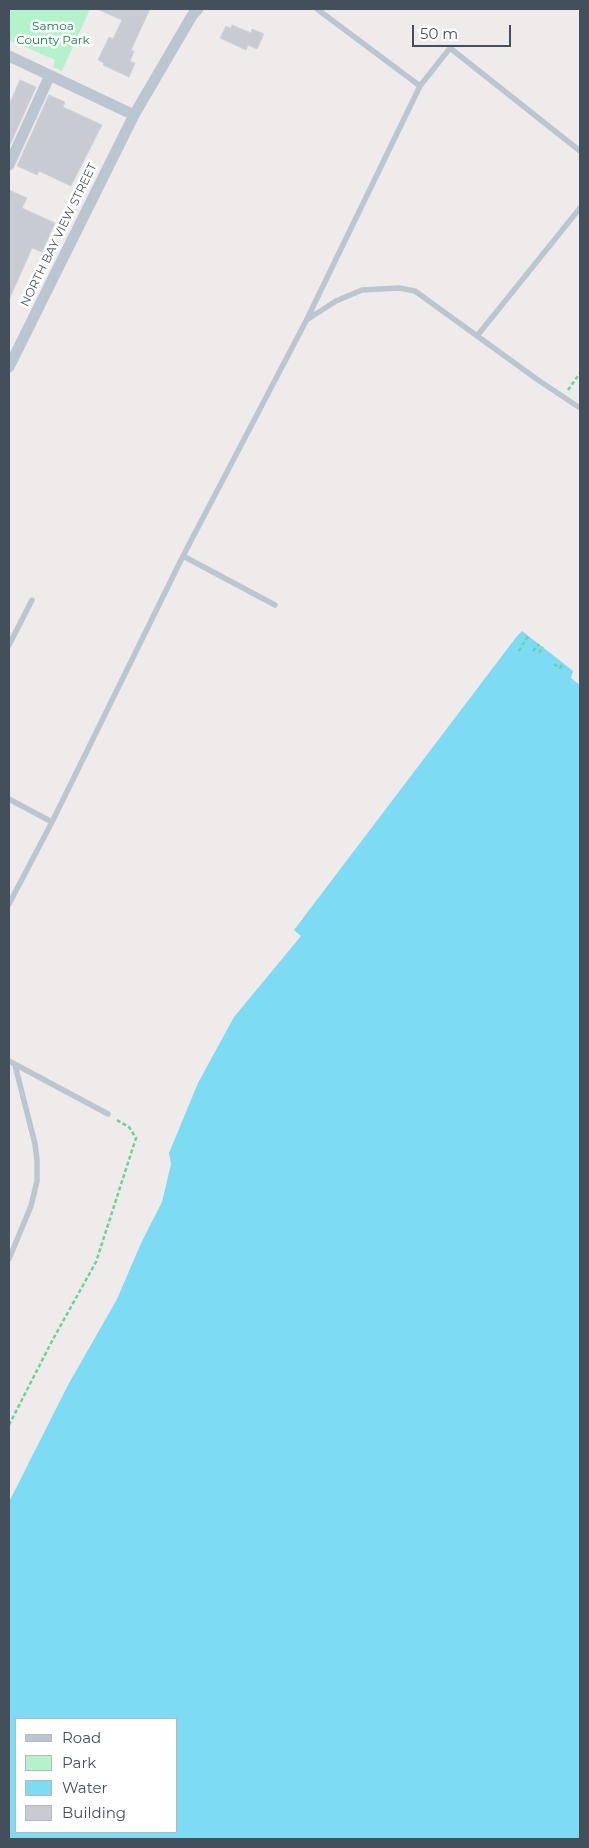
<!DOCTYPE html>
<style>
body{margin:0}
#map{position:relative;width:589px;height:1848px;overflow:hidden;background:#efebeb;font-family:Montserrat,sans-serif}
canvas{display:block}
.frame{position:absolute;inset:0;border:10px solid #43505b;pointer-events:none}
.legend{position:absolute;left:15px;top:1718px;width:162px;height:115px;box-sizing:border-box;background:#fff;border:1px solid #b4b9bd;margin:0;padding:6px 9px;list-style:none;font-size:15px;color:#43505b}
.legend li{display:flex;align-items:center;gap:10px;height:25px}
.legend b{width:25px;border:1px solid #b4b9bd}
.scale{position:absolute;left:412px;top:25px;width:99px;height:22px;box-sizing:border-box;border:2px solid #43505b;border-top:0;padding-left:6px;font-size:15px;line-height:18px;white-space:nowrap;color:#43505b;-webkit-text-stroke:4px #fff;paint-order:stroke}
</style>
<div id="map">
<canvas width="589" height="1848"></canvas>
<div class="frame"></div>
<ul class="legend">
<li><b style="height:6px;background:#bbc7d0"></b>Road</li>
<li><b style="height:14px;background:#b4f2cc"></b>Park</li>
<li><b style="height:14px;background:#7ddcf3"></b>Water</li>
<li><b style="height:14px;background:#c8cbd2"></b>Building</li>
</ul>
<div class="scale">50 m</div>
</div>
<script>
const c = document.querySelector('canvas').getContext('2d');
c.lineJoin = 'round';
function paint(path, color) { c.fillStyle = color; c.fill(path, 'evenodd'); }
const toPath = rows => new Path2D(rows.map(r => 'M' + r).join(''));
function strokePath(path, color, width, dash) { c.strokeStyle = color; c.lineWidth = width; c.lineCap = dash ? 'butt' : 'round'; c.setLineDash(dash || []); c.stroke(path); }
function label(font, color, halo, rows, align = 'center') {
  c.font = font + ' Montserrat,sans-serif'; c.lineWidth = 5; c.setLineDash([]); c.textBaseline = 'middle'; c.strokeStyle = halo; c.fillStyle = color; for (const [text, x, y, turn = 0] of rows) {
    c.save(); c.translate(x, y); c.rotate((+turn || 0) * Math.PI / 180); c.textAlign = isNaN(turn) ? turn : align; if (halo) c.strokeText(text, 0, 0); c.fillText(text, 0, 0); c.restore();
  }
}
paint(toPath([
 [9,9,90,9,62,71,53,67,55,60,9,40]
]), '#b4f2cc');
paint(toPath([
 [580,553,580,1839,9,1839,9,1502,68,1385,117,1299,142,1241,162,1202,171,1164,169,1153,198,1083,234,1017,301,936,294,930],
 [16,1719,176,1719,176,1832,16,1832]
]), '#7ddcf3');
paint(toPath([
 [580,550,580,685,571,678,573,671,563,663,522,631,517,636,515,635]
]), '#efebeb');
const building = toPath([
 [97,9,150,9,131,50,134,51,130,61,135,63,129,77,103,65,104,63,98,60,109,37,113,39,122,20,97,9],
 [232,25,251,33,252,29,264,34,257,49,248,45,246,50,220,38,226,26,231,28,232,25],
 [20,80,36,87,9,147,9,105,20,80],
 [49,95,65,102,63,107,102,125,71,186,39,171,37,175,17,166,49,95],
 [9,190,27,198,22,208,55,223,42,252,32,248,9,300,9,190]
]);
paint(building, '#c8cbd2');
strokePath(building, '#cfd2d8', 1);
strokePath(toPath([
 [568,390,580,373],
 [519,651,528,636],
 [533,651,539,644],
 [539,653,543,647],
 [554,664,560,668,563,663],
 [9,1425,52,1341,96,1262,136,1138,129,1127,115,1119]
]), '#6ad39e', 2.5, [4, 2.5]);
strokePath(toPath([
 [317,9,420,86],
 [308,319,336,301,362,290,399,288,415,291,538,380,580,408],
 [477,336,580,208],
 [183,556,275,605],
 [9,645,32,600],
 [9,799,52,822],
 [9,904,52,822,183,556,306,321,420,86,450,48,580,151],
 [9,1061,108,1114],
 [9,1259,31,1206,37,1181,37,1160,35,1144,15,1065]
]), '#bbc7d0', 5.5);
strokePath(toPath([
 [9,56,134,115],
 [9,165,50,75],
 [9,367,134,115,193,14,198,9]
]), '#bbc7d0', 11);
label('12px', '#0e8147', '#fff', [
 ["Samoa",53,26],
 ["County Park",53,40]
]);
label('12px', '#43505b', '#fff', [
 ["NORTH BAY VIEW STREET",59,235,-64]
]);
</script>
